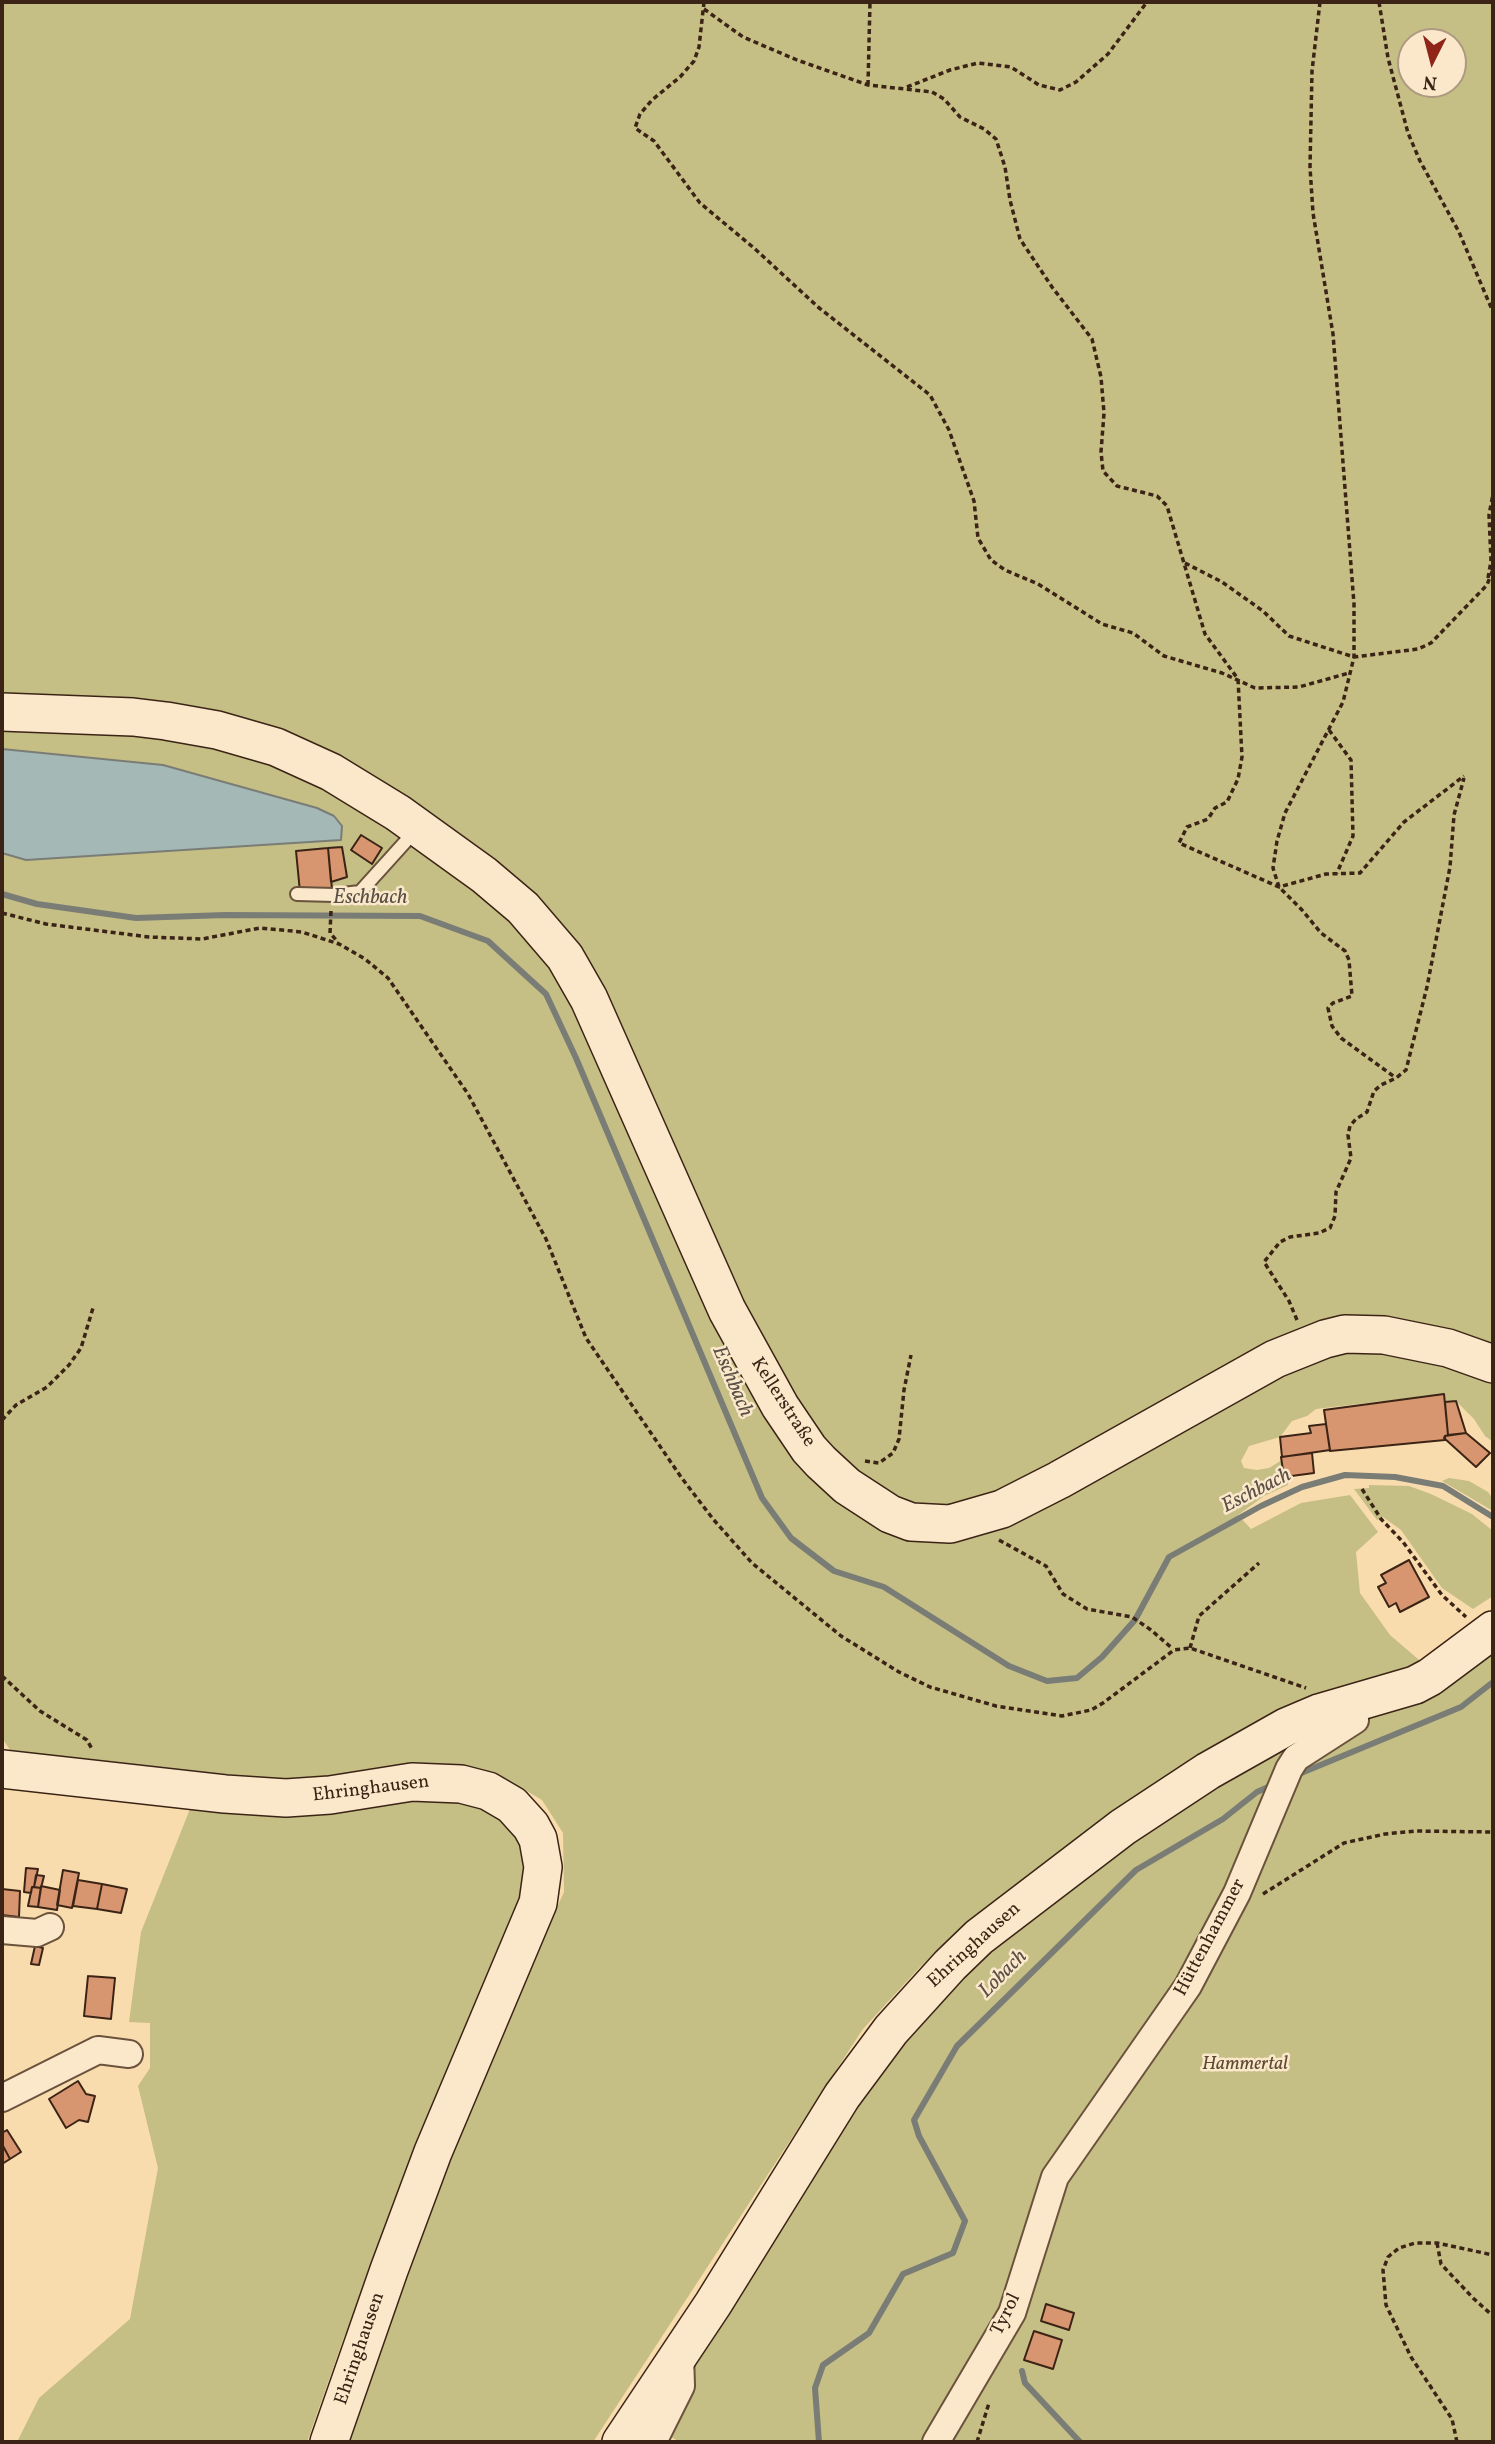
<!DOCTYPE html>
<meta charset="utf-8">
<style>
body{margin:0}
#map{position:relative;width:1495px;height:2444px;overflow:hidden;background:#f9dcad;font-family:Vollkorn,serif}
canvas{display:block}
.frame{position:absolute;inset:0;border:4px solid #3b2416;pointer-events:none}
.north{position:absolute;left:1397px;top:28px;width:70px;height:70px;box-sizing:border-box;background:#fbe8ca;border:2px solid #ae9a82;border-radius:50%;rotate:186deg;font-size:19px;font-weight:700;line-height:28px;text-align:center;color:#3b2416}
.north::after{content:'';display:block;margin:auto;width:24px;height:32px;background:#8f2418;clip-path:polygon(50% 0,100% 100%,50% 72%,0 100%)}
</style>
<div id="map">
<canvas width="1495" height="2444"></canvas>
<div class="frame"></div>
<div class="north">N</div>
</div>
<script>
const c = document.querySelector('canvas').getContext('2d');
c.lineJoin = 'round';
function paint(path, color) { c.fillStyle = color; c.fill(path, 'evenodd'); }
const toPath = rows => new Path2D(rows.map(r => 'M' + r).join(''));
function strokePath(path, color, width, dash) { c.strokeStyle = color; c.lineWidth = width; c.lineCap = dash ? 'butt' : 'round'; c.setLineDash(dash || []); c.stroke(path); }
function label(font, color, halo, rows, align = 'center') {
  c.font = font + ' Vollkorn,serif'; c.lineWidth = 5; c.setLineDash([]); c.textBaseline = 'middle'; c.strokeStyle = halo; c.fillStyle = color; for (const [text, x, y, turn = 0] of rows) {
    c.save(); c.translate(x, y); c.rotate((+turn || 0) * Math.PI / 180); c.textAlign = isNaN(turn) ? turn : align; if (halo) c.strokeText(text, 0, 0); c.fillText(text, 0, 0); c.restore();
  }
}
paint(toPath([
 [2,2,1493,2,1493,1353,1396,1327,1046,1477,926,1514,843,1469,780,1387,585,971,321,755,2,701],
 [1411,42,1453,42,1453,84,1411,84],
 [2,723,222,743,333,787,506,908,553,962,761,1400,918,1533,1353,1344,1493,1374,1493,1442,1485,1436,1474,1419,1456,1401,1445,1402,1443,1394,1316,1409,1307,1416,1292,1421,1280,1437,1249,1446,1241,1461,1244,1468,1257,1470,1269,1468,1282,1460,1284,1476,1287,1477,1288,1485,1264,1496,1238,1515,1251,1529,1301,1503,1350,1495,1378,1532,1356,1552,1360,1593,1390,1635,1425,1665,1049,1862,975,1916,919,1968,863,2029,593,2442,341,2442,407,2261,528,1971,564,1892,563,1833,542,1800,503,1777,468,1766,426,1764,336,1780,259,1784,13,1754,2,1738,2,853,26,860,107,853,231,786,163,765,2,749],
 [1449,1478,1469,1481,1488,1492,1493,1499,1493,1511,1442,1481],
 [1369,1485,1409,1486,1431,1494,1472,1514,1493,1531,1493,1596,1473,1609,1442,1588,1401,1530,1383,1517,1377,1520,1354,1489,1369,1488],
 [1493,1650,1493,2442,680,2442,651,2426,870,2076,964,1970,1154,1824,1245,1765],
 [438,1796,487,1808,504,1823,519,1842,524,1866,522,1895,377,2265,344,2337,307,2442,17,2442,39,2398,130,2319,158,2168,138,2086,150,2068,150,2023,129,2022,141,1932,192,1804]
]), '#c5be85');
const water = toPath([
 [2,749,163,765,317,808,334,816,342,826,341,840,26,860,2,853,2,749]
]);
paint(water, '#a4b8b6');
strokePath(water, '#7a7d76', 2);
strokePath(toPath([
 [2,894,37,904,136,918,225,915,420,916,488,941,546,994,576,1058,762,1498,791,1538,834,1571,884,1587,1009,1666,1047,1681,1077,1678,1102,1657,1135,1620,1169,1557,1261,1506,1302,1487,1345,1475,1395,1477,1443,1486,1493,1517],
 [1294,1776,1461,1707,1493,1682],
 [1022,2371,1025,2383,1080,2442],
 [819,2442,815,2388,823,2365,869,2333,903,2274,953,2253,965,2221,919,2136,914,2120,957,2046,1136,1870,1223,1819,1257,1792,1275,1784]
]), '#7a7d76', 6);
const building = toPath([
 [361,835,382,848,372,864,351,850,361,835],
 [342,847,347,877,331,882,328,848,342,847],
 [328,848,332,889,300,892,296,851,328,848],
 [1444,1394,1448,1435,1445,1436,1445,1440,1330,1451,1324,1410,1444,1394],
 [1456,1401,1466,1433,1448,1435,1445,1402,1456,1401],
 [1326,1424,1330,1450,1282,1457,1280,1437,1311,1433,1309,1426,1326,1424],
 [1466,1433,1490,1453,1476,1467,1444,1438,1445,1436,1466,1433],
 [1312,1453,1314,1473,1284,1477,1281,1457,1312,1453],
 [1409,1560,1429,1597,1400,1612,1396,1603,1389,1607,1378,1587,1386,1583,1381,1575,1409,1560],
 [26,1868,38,1869,34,1887,32,1887,31,1893,24,1892,26,1868],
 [63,1870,79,1873,72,1908,57,1905,63,1870],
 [36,1875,44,1876,41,1888,34,1887,36,1875],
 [78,1880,102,1884,97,1909,73,1906,78,1880],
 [102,1884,127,1889,121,1913,97,1909,102,1884],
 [41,1886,60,1890,57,1910,38,1907,41,1886],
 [32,1887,41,1888,38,1907,28,1906,32,1887],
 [2,1889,20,1891,19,1917,2,1915,2,1889],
 [35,1946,43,1948,39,1965,31,1964,35,1946],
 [88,1976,115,1978,111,2019,84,2016,88,1976],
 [78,2081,86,2094,95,2096,88,2122,79,2120,66,2128,49,2099,78,2081],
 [7,2130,21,2152,10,2159,2,2144,2,2133,7,2130],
 [2,2144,10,2159,2,2164,2,2144],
 [1046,2304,1074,2313,1069,2330,1041,2321,1046,2304],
 [1034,2331,1062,2340,1053,2369,1024,2360,1034,2331]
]);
paint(building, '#d89670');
strokePath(building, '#3b2416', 2);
const service = toPath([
 [297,894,334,895,360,892,416,830]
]);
const minor = toPath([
 [2,1930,37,1933,50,1927],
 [2,2098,98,2050,129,2054],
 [653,2442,681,2386,680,2354],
 [936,2442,1012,2313,1055,2177,1188,1986,1237,1893,1289,1769,1296,1758,1355,1720,1354,1704]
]);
const secondary = toPath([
 [2,712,133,717,166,721,217,730,276,747,331,772,398,813,484,875,523,908,565,957,589,999,727,1310,780,1406,809,1449,821,1462,847,1486,890,1514,911,1522,950,1524,1002,1509,1059,1480,1275,1359,1325,1339,1345,1334,1384,1335,1448,1348,1493,1364],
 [2,1769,225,1794,286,1798,330,1795,412,1782,461,1784,488,1791,512,1805,531,1826,538,1839,543,1867,538,1903,433,2152,389,2270,329,2442],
 [621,2442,713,2304,842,2096,891,2030,950,1965,979,1937,1123,1827,1208,1771,1286,1727,1319,1713,1415,1685,1430,1677,1493,1630]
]);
strokePath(service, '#6a523c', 16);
strokePath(minor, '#6a523c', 30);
strokePath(secondary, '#3b2416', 40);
strokePath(toPath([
 [704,2,699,47,694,61,680,77,652,100,640,114,635,128,654,141,700,203,754,248,818,307,930,395,949,430,957,453,974,501,978,538,991,560,1005,570,1038,584,1102,624,1133,633,1164,656,1222,673,1255,688,1299,687,1349,673],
 [1320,2,1312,71,1310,167,1313,213,1333,334,1354,604,1354,657,1343,702,1285,813,1277,841,1273,868,1279,887,1302,910,1321,933,1345,951,1349,960,1352,996,1333,1003,1328,1008,1332,1026,1341,1038,1396,1078],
 [1379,2,1388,58,1408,133,1420,161,1459,232,1493,312],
 [704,9,743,37,797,60,868,85,932,92,944,99,960,117,984,129,996,139,1005,167,1010,200,1020,239,1052,287,1092,339,1101,377,1104,413,1101,452,1103,471,1117,486,1157,496,1167,506,1205,634,1238,679,1242,757,1238,779,1227,802,1215,808,1208,819,1187,827,1179,843,1279,887,1326,874,1360,873,1404,822,1464,776],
 [868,85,870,2],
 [907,87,950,70,978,63,1011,67,1039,85,1060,90,1076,82,1108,54,1147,2],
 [1185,563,1222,582,1263,611,1289,636,1354,657,1418,649,1431,643,1487,585,1493,569],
 [1488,578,1491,561,1489,515,1493,494],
 [1329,730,1351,760,1353,836,1337,873],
 [331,911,330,933,338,942],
 [2,913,46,924,149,937,202,939,260,928,302,932,339,944,365,959,388,978,468,1094,546,1239,586,1338,681,1477,713,1519,752,1563,841,1636,899,1672,930,1687,996,1706,1062,1716,1091,1710,1103,1703,1174,1650,1190,1648,1306,1688],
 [1297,1320,1289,1301,1264,1262,1280,1242,1290,1237,1319,1233,1330,1228,1335,1216,1336,1192,1351,1158,1348,1135,1350,1126,1356,1119,1367,1112,1374,1091,1381,1085,1396,1078,1406,1070,1427,987,1450,867,1454,815,1464,778],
 [2,1420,16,1405,47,1387,69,1365,81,1348,93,1308],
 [865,1461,879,1463,893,1453,899,1439,904,1390,911,1355],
 [1362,1489,1381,1519,1403,1542,1442,1595,1466,1617],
 [999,1540,1046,1566,1063,1594,1087,1609,1132,1617,1151,1630,1173,1649],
 [1190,1648,1199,1616,1259,1563],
 [2,1676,40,1711,87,1740,92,1749],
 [1263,1894,1344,1843,1385,1834,1416,1831,1493,1832],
 [1437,2243,1441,2264,1473,2298,1493,2316],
 [977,2442,989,2403],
 [1457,2442,1452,2419,1411,2357,1386,2305,1383,2270,1388,2257,1399,2248,1415,2243,1437,2243,1493,2255]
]), '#3b2416', 3.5, [5, 3.5]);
strokePath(service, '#fbe8ca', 12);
strokePath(minor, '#fbe8ca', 26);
strokePath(secondary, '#fbe8ca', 37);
label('19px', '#3b2416', '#fbe8ca', [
 ["Kellerstraße",782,1403,57],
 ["Ehringhausen",371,1790,-7],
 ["Hüttenhammer",1211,1938,-62],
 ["Ehringhausen",975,1946,-42],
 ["Tyrol",1007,2315,-64],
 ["Ehringhausen",361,2349,-71]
]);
label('italic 19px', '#5e4a32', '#fbe8ca', [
 ["Hammertal",1245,2066]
]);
label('italic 21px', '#5a5046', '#fbe8ca', [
 ["Eschbach",370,899],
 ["Eschbach",731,1382,67],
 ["Eschbach",1257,1492,-27],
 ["Lobach",1004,1975,-45]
]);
</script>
